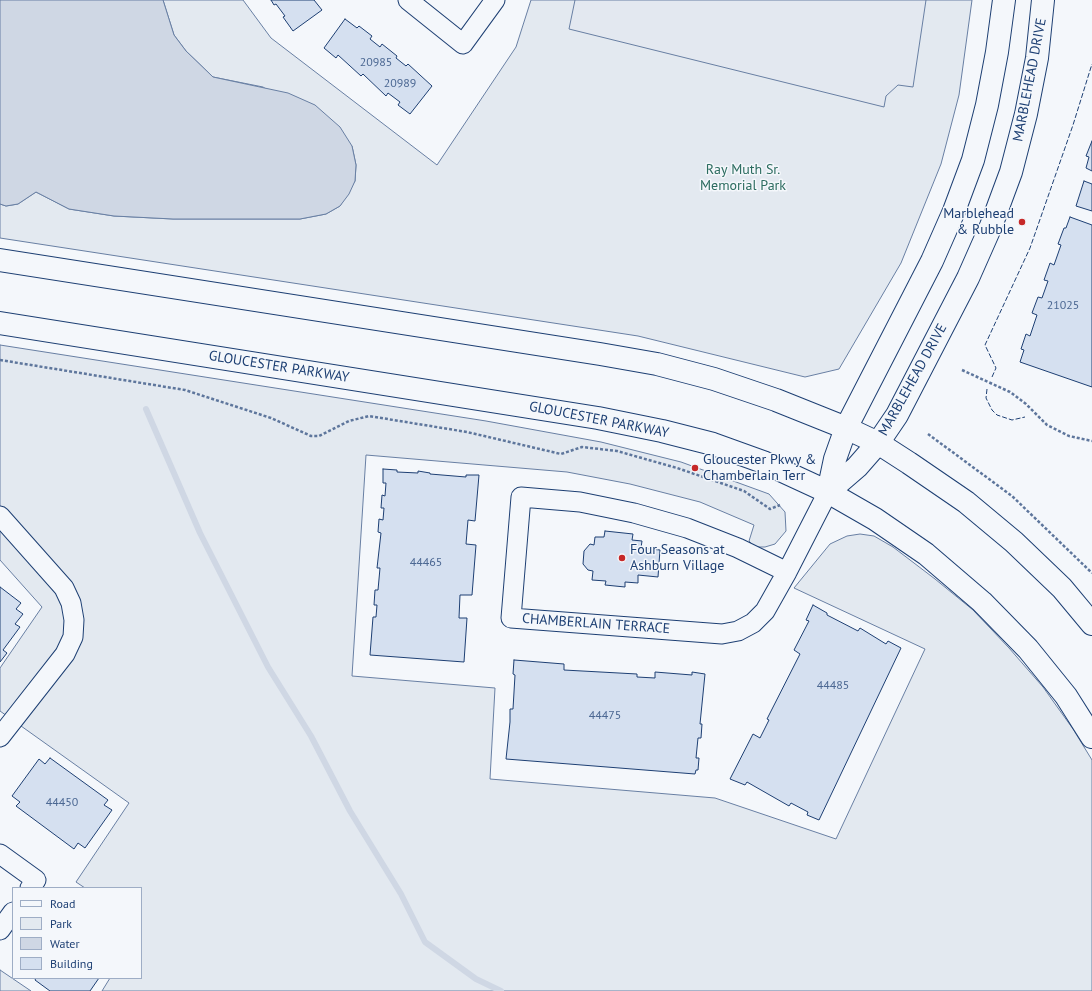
<!DOCTYPE html>
<style>
body{margin:0}
#map{position:relative;width:1092px;height:991px;overflow:hidden;background:#f4f7fb;font-family:"PT Sans",sans-serif}
canvas{display:block}
.legend{position:absolute;left:12px;top:887px;width:130px;height:92px;box-sizing:border-box;background:#f4f7fb;border:1px solid #9eadc5;margin:0;padding:5px 7px;list-style:none;font-size:12px;color:#1d3f73}
.legend li{display:flex;align-items:center;gap:8px;height:20px}
.legend b{width:20px;border:1px solid #9eadc5}
</style>
<div id="map">
<canvas width="1092" height="991"></canvas>
<ul class="legend">
<li><b style="height:5px;background:#f4f7fb"></b>Road</li>
<li><b style="height:11px;background:#e3e9f0"></b>Park</li>
<li><b style="height:11px;background:#cfd7e4"></b>Water</li>
<li><b style="height:11px;background:#d5e0f0"></b>Building</li>
</ul>
</div>
<script>
const c = document.querySelector('canvas').getContext('2d');
c.lineJoin = 'round';
function paint(path, color) { c.fillStyle = color; c.fill(path, 'evenodd'); }
const toPath = rows => new Path2D(rows.map(r => 'M' + r).join(''));
function strokePath(path, color, width, dash) { c.strokeStyle = color; c.lineWidth = width; c.lineCap = dash ? 'butt' : 'round'; c.setLineDash(dash || []); c.stroke(path); }
function label(font, color, halo, rows, align = 'center') {
  c.font = font + ' "PT Sans",sans-serif'; c.lineWidth = 3; c.setLineDash([]); c.textBaseline = 'middle'; c.strokeStyle = halo; c.fillStyle = color; for (const [text, x, y, turn = 0] of rows) {
    c.save(); c.translate(x, y); c.rotate((+turn || 0) * Math.PI / 180); c.textAlign = isNaN(turn) ? turn : align; if (halo) c.strokeText(text, 0, 0); c.fillText(text, 0, 0); c.restore();
  }
}
const green = toPath([
 [163,0,243,0,271,38,437,165,516,47,531,0,972,0,959,95,941,164,901,263,839,369,805,377,638,336,0,238,0,204,6,206,18,204,36,192,69,209,114,216,173,219,300,219,326,214,340,206,355,181,356,165,352,146,263,87,213,77,186,51,174,35,163,0],
 [0,345,486,421,601,442,681,462,769,494,785,512,786,531,775,544,765,547,755,547,749,541,754,525,700,502,630,484,567,472,366,455,352,676,495,688,490,779,715,798,836,839,925,649,794,588,830,544,847,536,860,534,874,536,893,547,935,579,973,610,1009,648,1043,687,1073,729,1092,760,1092,991,102,991,110,978,141,978,141,888,85,888,76,882,129,803,0,711,0,668,42,607,0,560,0,345],
 [0,970,31,991,0,991,0,970]
]);
paint(green, '#e3e9f0');
strokePath(green, '#687fa3', 1);
const parking = toPath([
 [575,0,926,0,913,87,898,85,886,96,884,107,569,29,575,0]
]);
paint(parking, '#e3e8f0');
strokePath(parking, '#687fa3', 1);
const water = toPath([
 [0,0,163,0,174,35,186,51,213,77,288,93,315,105,340,127,352,146,356,165,355,181,349,194,340,206,326,214,300,219,173,219,114,216,69,209,36,192,18,204,6,206,0,204,0,0]
]);
paint(water, '#cfd7e4');
strokePath(water, '#687fa3', 1);
strokePath(toPath([
 [146,409,200,533,268,667,311,736,350,811,401,894,425,942,476,979,501,991]
]), '#cfd7e4', 6);
const building = toPath([
 [271,0,314,0,322,10,293,31,283,17,285,16,276,4,274,5,271,0],
 [345,19,357,28,359,26,372,36,370,39,380,47,382,44,397,56,396,58,406,66,408,64,432,86,410,114,398,105,400,102,388,93,386,96,363,74,361,76,338,55,336,58,324,48,345,19],
 [1092,141,1092,171,1086,168,1089,157,1086,156,1092,141],
 [1084,181,1092,184,1092,211,1076,206,1084,181],
 [1070,217,1092,225,1092,387,1020,362,1024,350,1021,349,1026,334,1030,336,1037,315,1032,313,1038,297,1042,298,1048,281,1044,280,1050,263,1054,265,1061,245,1058,244,1064,228,1066,228,1070,217],
 [383,469,397,470,397,472,418,473,418,471,430,473,430,474,466,477,466,475,479,475,475,521,468,520,466,544,476,545,472,595,460,595,459,618,467,618,464,662,370,655,373,617,376,617,377,605,374,605,375,590,378,590,380,568,377,568,381,533,378,532,379,519,383,520,384,508,381,508,382,495,385,496,386,483,383,483,383,469],
 [605,531,633,534,632,540,642,541,641,548,660,550,658,577,638,575,638,583,625,582,625,587,605,585,606,581,592,580,593,571,588,570,583,564,584,551,590,544,594,545,595,537,604,537,605,531],
 [0,587,21,603,16,609,23,614,15,624,20,627,3,650,7,653,0,662,0,587],
 [813,605,827,613,827,615,858,631,860,628,886,644,888,641,901,648,819,820,807,815,808,812,791,803,789,806,747,782,745,785,730,779,753,734,760,738,769,720,767,719,800,654,794,650,809,621,806,620,813,605],
 [514,660,564,664,564,670,637,674,637,677,655,678,655,672,692,675,692,672,705,674,700,724,702,724,701,738,698,738,696,758,699,758,698,770,696,770,695,774,506,759,510,722,510,709,513,709,515,675,513,674,514,660],
 [50,758,108,800,104,805,112,810,85,848,78,843,74,849,16,806,20,802,12,796,39,759,45,764,50,758],
 [36,978,99,978,90,991,50,991,35,980,36,978]
]);
paint(building, '#d5e0f0');
strokePath(building, '#1d3f73', 1);
const minor = toPath([
 [408,0,463,44,495,0],
 [521,497,580,502,634,513,687,528,738,548,787,572,765,611,753,623,738,631,722,634,511,618,521,497],
 [0,516,64,588,71,603,74,620,73,637,65,654,0,737],
 [787,572,828,492],
 [0,854,36,880,30,888],
 [0,930,13,912]
]);
const tertiary = toPath([
 [828,492,857,467,878,443,897,415,968,278,991,226,1011,172,1026,114,1037,58,1043,0],
 [828,492,835,459,846,428,932,261,954,211,973,160,987,105,997,52,1004,0]
]);
const secondary = toPath([
 [0,260,600,354,657,364,714,379,776,400,846,428,878,443,909,463,966,502,1014,542,1062,588,1092,624],
 [0,323,598,418,662,431,713,444,763,462,828,492,875,519,926,554,982,602,1028,649,1066,696,1092,737]
]);
strokePath(minor, '#1d3f73', 21);
strokePath(tertiary, '#1d3f73', 24);
strokePath(secondary, '#1d3f73', 24);
strokePath(toPath([
 [0,360,185,390,271,418,311,436,319,436,349,421,369,416,467,432,561,454,582,447,617,451,677,468,744,491,770,509,780,505],
 [962,370,1010,392,1026,404,1047,425,1069,436,1092,441],
 [928,434,1012,496,1092,573]
]), '#5e769c', 2.5, [3, 2]);
strokePath(minor, '#f4f7fb', 19);
strokePath(tertiary, '#f4f7fb', 22);
strokePath(secondary, '#f4f7fb', 22);
strokePath(toPath([
 [992,377,996,368,985,345,1030,248,1073,125,1092,64],
 [987,389,986,398,992,410,997,415,1012,420,1025,417]
]), '#1d3f73', 1, [5, 2]);
for (const [x, y, r, color] of [
 [1022,222,4,"#c62828"],
 [695,468,4,"#c62828"],
 [622,558,4,"#c62828"]
]) { const dot = new Path2D(); dot.arc(x, y, r, 0, 2 * Math.PI); c.fillStyle = color; c.fill(dot); strokePath(dot, '#f4f7fb', 1.5); }
label('12px', '#4b6792', null, [
 ["20985",376,63],
 ["20989",400,84],
 ["21025",1063,306],
 ["44465",426,563],
 ["44485",833,686],
 ["44475",605,716],
 ["44450",62,803]
]);
label('14px', '#1d3f73', '#f4f7fb', [
 ["MARBLEHEAD DRIVE",1030,80,-79],
 ["GLOUCESTER PARKWAY",279,367,9],
 ["MARBLEHEAD DRIVE",913,380,-61],
 ["GLOUCESTER PARKWAY",599,420,11],
 ["CHAMBERLAIN TERRACE",596,624,4]
]);
label('14px', '#2c6c60', '#f4f7fb', [
 ["Ray Muth Sr.",743,170],
 ["Memorial Park",743,186]
]);
label('14px', '#1d3f73', '#f4f7fb', [
 ["Marblehead",1014,214,"right"],
 ["& Rubble",1014,230,"right"],
 ["Gloucester Pkwy &",703,460],
 ["Chamberlain Terr",703,476],
 ["Four Seasons at",630,550],
 ["Ashburn Village",630,566]
], 'left');
</script>
